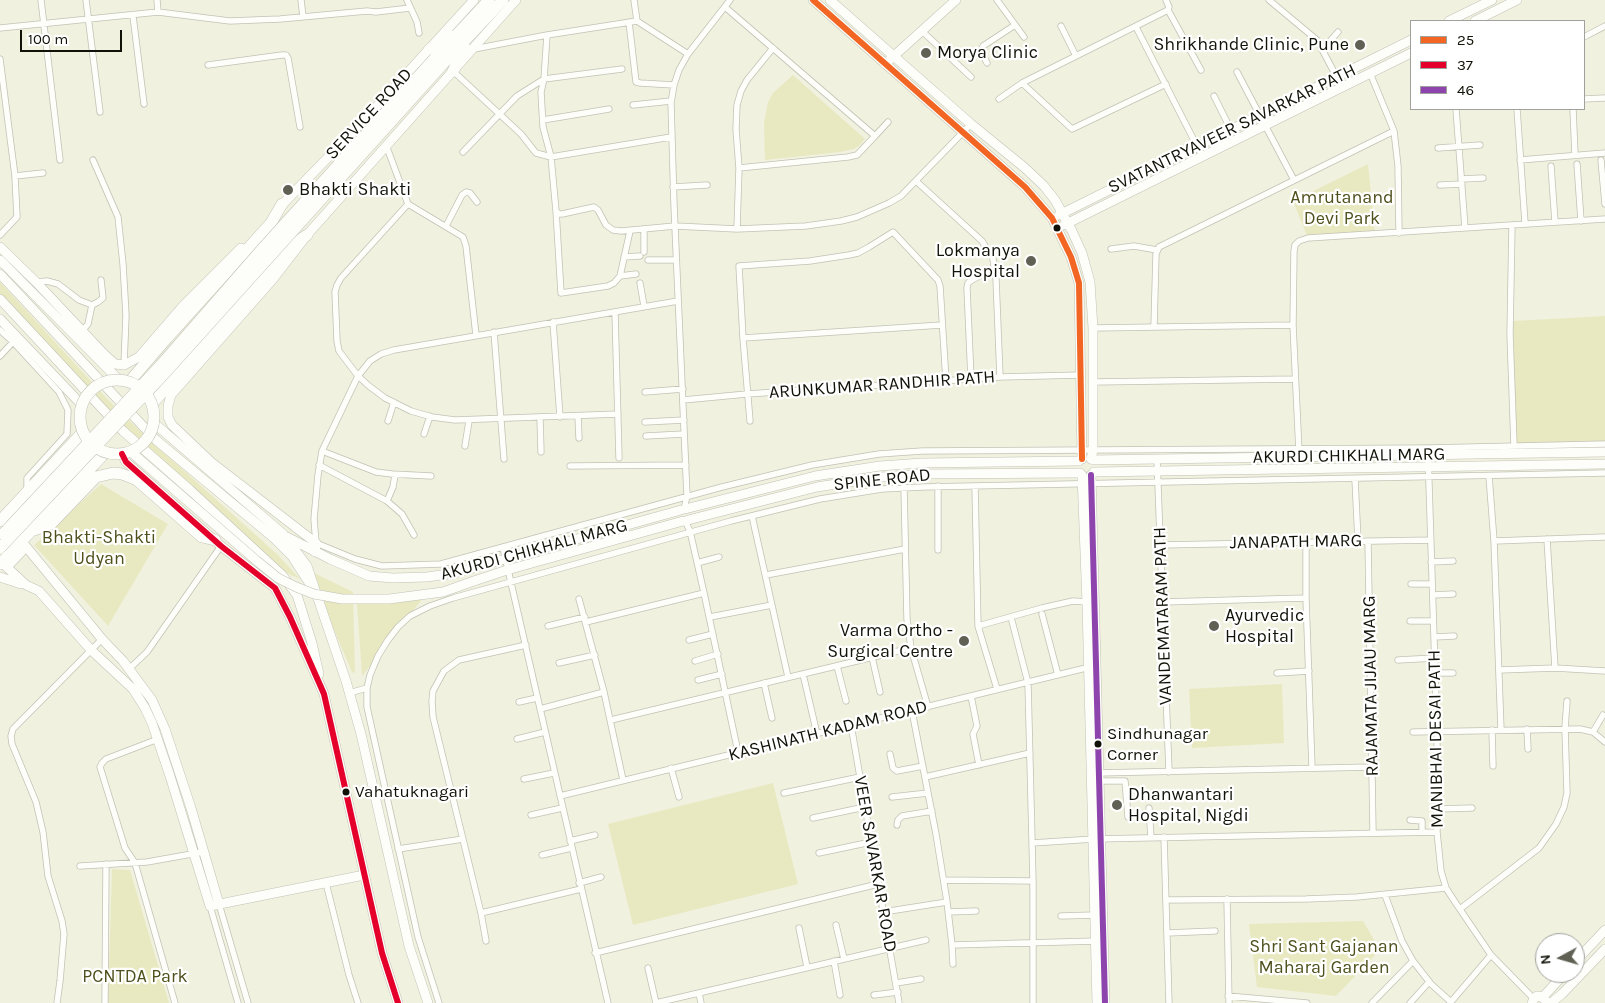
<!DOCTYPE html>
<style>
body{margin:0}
#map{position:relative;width:1605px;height:1003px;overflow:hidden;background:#f1f1e0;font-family:Karla,sans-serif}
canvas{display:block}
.legend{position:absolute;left:1410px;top:20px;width:175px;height:90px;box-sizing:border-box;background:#fff;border:1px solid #a0a19c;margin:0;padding:6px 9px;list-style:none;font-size:15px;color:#121308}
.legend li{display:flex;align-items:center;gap:10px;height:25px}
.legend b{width:25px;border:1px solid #a0a19c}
.north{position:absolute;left:1535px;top:933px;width:50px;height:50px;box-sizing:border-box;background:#fff;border:1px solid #a0a19c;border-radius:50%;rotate:264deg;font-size:14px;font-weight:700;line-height:20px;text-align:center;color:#121308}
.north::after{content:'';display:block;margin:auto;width:18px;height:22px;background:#606154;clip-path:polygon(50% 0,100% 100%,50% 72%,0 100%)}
.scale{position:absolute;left:20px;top:30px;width:102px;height:22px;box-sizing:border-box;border:2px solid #121308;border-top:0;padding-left:6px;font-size:15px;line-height:18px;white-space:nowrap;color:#121308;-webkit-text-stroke:4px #fff;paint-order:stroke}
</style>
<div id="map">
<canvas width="1605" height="1003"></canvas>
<ul class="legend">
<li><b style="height:6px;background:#f26522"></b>25</li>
<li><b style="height:6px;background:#e4002b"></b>37</li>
<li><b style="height:6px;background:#8e44ad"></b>46</li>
</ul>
<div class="north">N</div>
<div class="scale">100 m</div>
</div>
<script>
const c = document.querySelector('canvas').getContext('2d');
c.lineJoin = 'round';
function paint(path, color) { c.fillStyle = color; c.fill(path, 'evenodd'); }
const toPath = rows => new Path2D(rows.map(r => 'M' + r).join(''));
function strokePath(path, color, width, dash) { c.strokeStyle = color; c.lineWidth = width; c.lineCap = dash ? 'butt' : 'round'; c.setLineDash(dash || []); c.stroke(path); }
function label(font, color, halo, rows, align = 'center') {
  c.font = font + ' Karla,sans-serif'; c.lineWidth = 4.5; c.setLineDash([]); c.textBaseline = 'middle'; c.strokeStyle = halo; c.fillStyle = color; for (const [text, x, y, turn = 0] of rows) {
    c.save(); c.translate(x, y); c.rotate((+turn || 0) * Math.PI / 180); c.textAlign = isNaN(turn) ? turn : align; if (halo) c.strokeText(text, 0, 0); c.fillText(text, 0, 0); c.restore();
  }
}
paint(toPath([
 [793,75,865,139,859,146,854,149,840,152,765,160,764,123,768,102,773,93],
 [1368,164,1375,234,1308,238,1293,201],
 [0,282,112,404,142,433,278,555,300,579,278,569,132,437,0,298],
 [1605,316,1605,444,1514,446,1513,321],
 [101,484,168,524,108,626,34,545],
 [310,571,353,592,355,673,352,672,319,595],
 [423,598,362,676,357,604],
 [1282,684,1284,743,1192,748,1189,689],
 [773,783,798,884,633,925,608,824],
 [112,869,130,870,169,1003,108,1003],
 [1363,921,1380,950,1336,996,1257,987,1249,924]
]), '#e8e9c1');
const street = toPath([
 [41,0,60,160],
 [86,0,100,112],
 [157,0,158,12],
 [301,0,303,17],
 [407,0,417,22,419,33],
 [634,0,637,21,688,54],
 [997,0,1024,37],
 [1269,0,1317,40,1342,87],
 [725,7,875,136,857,155,848,157,739,168],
 [1168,10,1201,70],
 [133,16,144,104],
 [629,22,636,82,640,83,674,85],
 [1061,26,1076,56],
 [1136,27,1202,156],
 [0,28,158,12,230,21,280,19,367,11,376,12,410,8],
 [922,31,971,77],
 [1584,37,1605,26],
 [474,49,547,35,637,21],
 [1322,50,1338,32],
 [0,59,15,176],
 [987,63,981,51,983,46,1015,25],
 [208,65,282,55,286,55,288,58,300,127],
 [622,69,544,79,541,92,543,127,551,157,556,211,559,214,562,214,594,207,598,210,606,225,613,230,621,231,675,226,737,229,806,226,841,221,857,217,889,203,901,196,971,124],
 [453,71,521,134,536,153,551,157,671,137],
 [1237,72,1294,180],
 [1370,73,1394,131,1398,166,1399,233],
 [1022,83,1072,129,1166,84],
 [1214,96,1231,130],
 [999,99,1022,83,1168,10,1169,7,1166,0],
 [1584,99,1605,98],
 [633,105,671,101],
 [1456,109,1465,228],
 [1517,109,1525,223],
 [1573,109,1575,155],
 [543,120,609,109],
 [875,136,888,122],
 [386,145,408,204,463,237,466,246,476,335],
 [1438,148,1480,145],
 [463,152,517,96,544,79,547,35],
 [93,160,118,217,123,264,126,315,124,365],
 [1520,160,1605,153],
 [1601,160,1605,204],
 [1577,164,1581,221],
 [1551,166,1555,222],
 [1461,179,1483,178],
 [916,181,982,241,993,259,996,279,1000,377],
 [1440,185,1462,184],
 [673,187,707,185],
 [408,204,341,278,337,285,335,292,337,341,339,351,358,376,369,386,385,398,411,411,432,417,455,420,618,414],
 [556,211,561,293,608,286,614,283,620,276,630,231],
 [1512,225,1510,334,1514,446],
 [446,226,462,195,466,192,470,193,477,202],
 [644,229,644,252],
 [737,229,739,168,736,129,737,105,741,91,747,80,773,48],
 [0,235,17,217,15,176,43,173],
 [1111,249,1134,246,1157,250],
 [624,257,640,256],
 [648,260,676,260],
 [620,276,636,274],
 [36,282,47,281,58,284,79,300,92,305,98,302,103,298,101,280],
 [640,283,644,306],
 [678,301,394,350,381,354,370,361,358,376,322,451,318,475,314,519,316,543,355,559,382,566,441,564,722,487,812,465,879,454,922,451,1428,448,1605,444],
 [615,312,619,458],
 [553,322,560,417],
 [1154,326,1156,254,1159,247,1394,131],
 [1093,328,1293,325],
 [0,330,13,342,0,356],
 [8,330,13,342,59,392,68,410,67,434,27,478,27,489],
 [82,331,88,324,92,305],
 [494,332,504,459],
 [743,338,942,325],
 [971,379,967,288,968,283,972,280,994,268],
 [1093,382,1295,379],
 [645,392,683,389],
 [683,400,747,394,1000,377,1081,375],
 [578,416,579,438],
 [540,418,541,452],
 [388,421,394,402],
 [750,421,743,338,739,266,810,261,849,255,858,253,869,247,893,232,938,280,940,286,946,381],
 [645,422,684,420],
 [424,434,430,416],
 [646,436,684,434],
 [465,446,469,421],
 [322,451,376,472,392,474,431,476],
 [1299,452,1293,325,1294,251,1295,245,1299,241,1308,238,1605,219],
 [1428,453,1437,731,1437,832,1441,871,1446,888,1455,902,1491,955,1534,999],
 [1157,459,1169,772],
 [319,465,387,501,402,514,414,535],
 [570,466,686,465],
 [1489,476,1494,541,1501,730],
 [1355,479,1358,541],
 [938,486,938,550],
 [975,486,978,626,997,689],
 [904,487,907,619,911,648,928,707],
 [387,501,393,487,395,475],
 [684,509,687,496,674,205,671,103,674,85,679,70,688,54,730,0],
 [752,516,788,677],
 [685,521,690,531,704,593,738,752],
 [1547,539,1555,668],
 [1368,541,1373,832],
 [1494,541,1605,537],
 [1306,542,1306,598,1312,768],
 [1160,545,1431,540],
 [503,548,608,1003],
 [1431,562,1453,561],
 [697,563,719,557],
 [766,575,905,549],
 [1411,584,1432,584],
 [1433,595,1453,594],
 [579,599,604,692,623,780],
 [1162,602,1306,598],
 [1042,614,1058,675],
 [710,617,772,605],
 [1012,621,1028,683,1033,881,1033,1003],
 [1410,621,1433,621],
 [586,622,704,593],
 [548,626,585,617],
 [978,626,1042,608,1073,601,1087,602],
 [1434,637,1454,636],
 [689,640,713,634],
 [872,657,880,692],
 [1398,660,1435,658],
 [695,661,718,654],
 [559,663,595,655],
 [837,666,846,701],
 [129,669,147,652,221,546],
 [1499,670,1555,668,1605,671],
 [1277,673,1309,671],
 [1435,673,1453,673],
 [803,674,817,734],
 [698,680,722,674],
 [764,683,772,718],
 [349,693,367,688],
 [971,696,977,726,973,734,979,765],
 [519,702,537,698],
 [540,709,604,692],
 [912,711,936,834,947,902,952,945,1097,941],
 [611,720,911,648],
 [851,725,899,1003],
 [1527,729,1528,749],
 [1492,730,1493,766],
 [1413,732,1580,729,1593,732,1605,742],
 [1593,732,1603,715],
 [158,739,106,759,102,763,100,767,125,848,135,863,175,1003],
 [517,739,545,732],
 [890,754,893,768,897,771,923,766],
 [671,768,679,797],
 [1096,773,1372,767],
 [925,777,1030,753],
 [524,779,554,773],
 [1100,781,1125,781,1128,817],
 [784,793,860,777],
 [560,796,1090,667],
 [892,797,928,793],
 [1149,808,1151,838],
 [1437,809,1472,808],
 [531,815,562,808],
 [813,818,865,807],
 [1410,820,1422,821,1422,832],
 [897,825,898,820,902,816,932,811],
 [1164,837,1169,1003],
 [570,841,595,835],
 [1032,843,1094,839,1437,832],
 [398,849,463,839],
 [819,853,871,842],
 [542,855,571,848],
 [80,866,147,862,203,852],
 [944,880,1033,881],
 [326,883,349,975,358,1003],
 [579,883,601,877],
 [1385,895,1402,941,1413,961,1431,984,1451,1002],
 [1227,899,1229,1003],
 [1166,900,1306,899,1357,897,1446,888],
 [219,904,248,1003],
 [210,906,238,1003],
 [1460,909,1539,848,1556,824,1564,807,1567,793,1565,728,1567,701],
 [883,912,947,902],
 [948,912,976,911],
 [481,913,581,889],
 [1061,916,1095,915],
 [836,925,844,959],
 [799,928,807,967],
 [1167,933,1215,931],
 [486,941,481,913,433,717,432,701,433,691,444,671,459,660,526,645],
 [952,945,953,964],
 [595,953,878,884],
 [834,961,840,995],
 [648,968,656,1003],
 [896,983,921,979],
 [699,993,701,1003],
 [874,995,898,992],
 [1228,996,1307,1003],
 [57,1003,60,981,64,934,62,921,48,876,43,832,36,802,12,744,11,736,13,729,102,639],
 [105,1003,106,864],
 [439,1003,418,937,367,707,367,688,370,675,378,656,388,640,398,627,410,616,430,606,453,598,731,521,820,499,882,489,923,487,1605,473],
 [656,1003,926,940],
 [1372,1003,1413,961],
 [1410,1003,1429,982],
 [1450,1003,1491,955]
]);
const secondary = toPath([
 [885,64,956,0],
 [1082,475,1087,604,1097,1003],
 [1091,475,1105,1003],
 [1575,962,1605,930],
 [1543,997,1565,973],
 [1532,1003,1534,999,1537,996,1542,997,1546,1001],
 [1551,1003,1562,994,1605,949]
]);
const primary = toPath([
 [813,0,1025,187,1052,218,1071,257,1079,283,1082,459],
 [830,0,971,124,1025,168,1044,186,1055,200,1072,231,1082,253,1090,282,1093,328,1093,450,1091,459],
 [1449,21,1492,0],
 [1475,21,1517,0],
 [279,208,369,115,474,0],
 [1059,215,1411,40],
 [1064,225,1411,53],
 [0,247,36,282,104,354,115,364,124,365,139,357,183,306,241,248],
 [0,260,118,379],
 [0,274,156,440,274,538,292,556,310,584],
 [0,299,123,431,190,490,282,575,297,595,312,643,319,674],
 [0,319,81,404],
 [154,423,283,534,307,566,346,681,361,734,409,946,428,1003],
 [122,454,126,462,221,546,275,588,290,617,324,694,382,953,398,1003],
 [1093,460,1605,452],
 [1094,472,1605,464],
 [685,509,815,476,880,466,922,463,1079,461],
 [688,520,817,487,881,477,923,474,1080,473],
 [287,537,330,559,369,576,393,578,427,577,455,573,681,510],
 [19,538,102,639,123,661,152,700,165,729,191,808,219,904],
 [315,552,316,543,211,462,172,425,168,417,168,406,171,395,273,279,307,235,516,0],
 [0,561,26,585,39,591,91,650,133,689,145,708,152,723,170,776,210,906,364,875],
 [7,567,26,547],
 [0,577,21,584],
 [474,581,507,570,683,521]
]);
const highway = toPath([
 [429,50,451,36],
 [435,58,489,0],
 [442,65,503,0],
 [453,71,465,48],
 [130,381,167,338,271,223,282,204],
 [152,404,291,246,307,235],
 [0,521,83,432],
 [31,531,51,524,96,477,113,473,122,474,137,480,202,537,215,540],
 [0,564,105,453]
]);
strokePath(street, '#c2c2b5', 7);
strokePath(secondary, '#c2c2b5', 10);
strokePath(primary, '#c2c2b5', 10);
strokePath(highway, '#c2c2b5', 12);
strokePath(street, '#fdfdfa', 5.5);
strokePath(secondary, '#fdfdfa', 9);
strokePath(primary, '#fdfdfa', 9);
strokePath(highway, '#fdfdfa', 11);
const primaryBridge = toPath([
 [131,452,257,561,278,578,296,587,314,594,342,599,389,599,443,592,474,581]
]);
const highwayBridge = toPath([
 '80 417a37 37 0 1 1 74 0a37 37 0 1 1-74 0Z',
 [3,534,160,366,263,248,435,58],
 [0,548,163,375,442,65]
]);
strokePath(primaryBridge, '#c2c2b5', 10, []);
strokePath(highwayBridge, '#c2c2b5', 12, []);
strokePath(primaryBridge, '#fdfdfa', 9);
strokePath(highwayBridge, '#fdfdfa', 11);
strokePath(toPath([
 [813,0,1025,187,1052,218,1071,257,1079,283,1082,459]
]), '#f26522', 6);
strokePath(toPath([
 [122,454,126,462,221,546,275,588,290,617,324,694,382,953,398,1003]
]), '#e4002b', 6);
strokePath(toPath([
 [1091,475,1105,1003]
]), '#8e44ad', 6);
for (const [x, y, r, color] of [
 [1360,45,6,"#606154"],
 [926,53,6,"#606154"],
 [288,190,6,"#606154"],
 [1057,228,4.5,"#121308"],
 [1031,261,6,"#606154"],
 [1214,626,6,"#606154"],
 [964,641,6,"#606154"],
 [1098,744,4.5,"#121308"],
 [346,792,4.5,"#121308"],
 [1117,805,6,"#606154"]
]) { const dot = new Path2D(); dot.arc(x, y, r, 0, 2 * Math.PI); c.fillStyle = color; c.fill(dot); strokePath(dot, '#fff', 2); }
label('17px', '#121308', '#fff', [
 ["Sindhunagar",1107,734],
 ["Corner",1107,755],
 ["Vahatuknagari",355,792]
], 'left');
label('18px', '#121308', '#fff', [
 ["Shrikhande Clinic, Pune",1349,45,"right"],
 ["Morya Clinic",937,53],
 ["Bhakti Shakti",299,190],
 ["Lokmanya",1020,251,"right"],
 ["Hospital",1020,272,"right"],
 ["Ayurvedic",1225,616],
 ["Hospital",1225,637],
 ["Varma Ortho -",953,631,"right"],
 ["Surgical Centre",953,652,"right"],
 ["Dhanwantari",1128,795],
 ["Hospital, Nigdi",1128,816]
], 'left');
label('18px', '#121308', '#fff', [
 ["SERVICE ROAD",369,114,-47],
 ["SVATANTRYAVEER SAVARKAR PATH",1232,129,-26],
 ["ARUNKUMAR RANDHIR PATH",882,385,-4],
 ["AKURDI CHIKHALI MARG",1349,456,-1],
 ["SPINE ROAD",882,480,-6],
 ["JANAPATH MARG",1296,542,-1],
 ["AKURDI CHIKHALI MARG",534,550,-15],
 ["VANDEMATARAM PATH",1163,616,-92],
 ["RAJAMATA JIJAU MARG",1371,686,-91],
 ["KASHINATH KADAM ROAD",828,731,-14],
 ["MANIBHAI DESAI PATH",1436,739,-91],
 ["VEER SAVARKAR ROAD",875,864,80]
]);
label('18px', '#4f501c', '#fff', [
 ["Amrutanand",1342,198],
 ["Devi Park",1342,219],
 ["Bhakti-Shakti",99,538],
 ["Udyan",99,559],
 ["Shri Sant Gajanan",1324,947],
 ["Maharaj Garden",1324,968],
 ["PCNTDA Park",135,977]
]);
</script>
